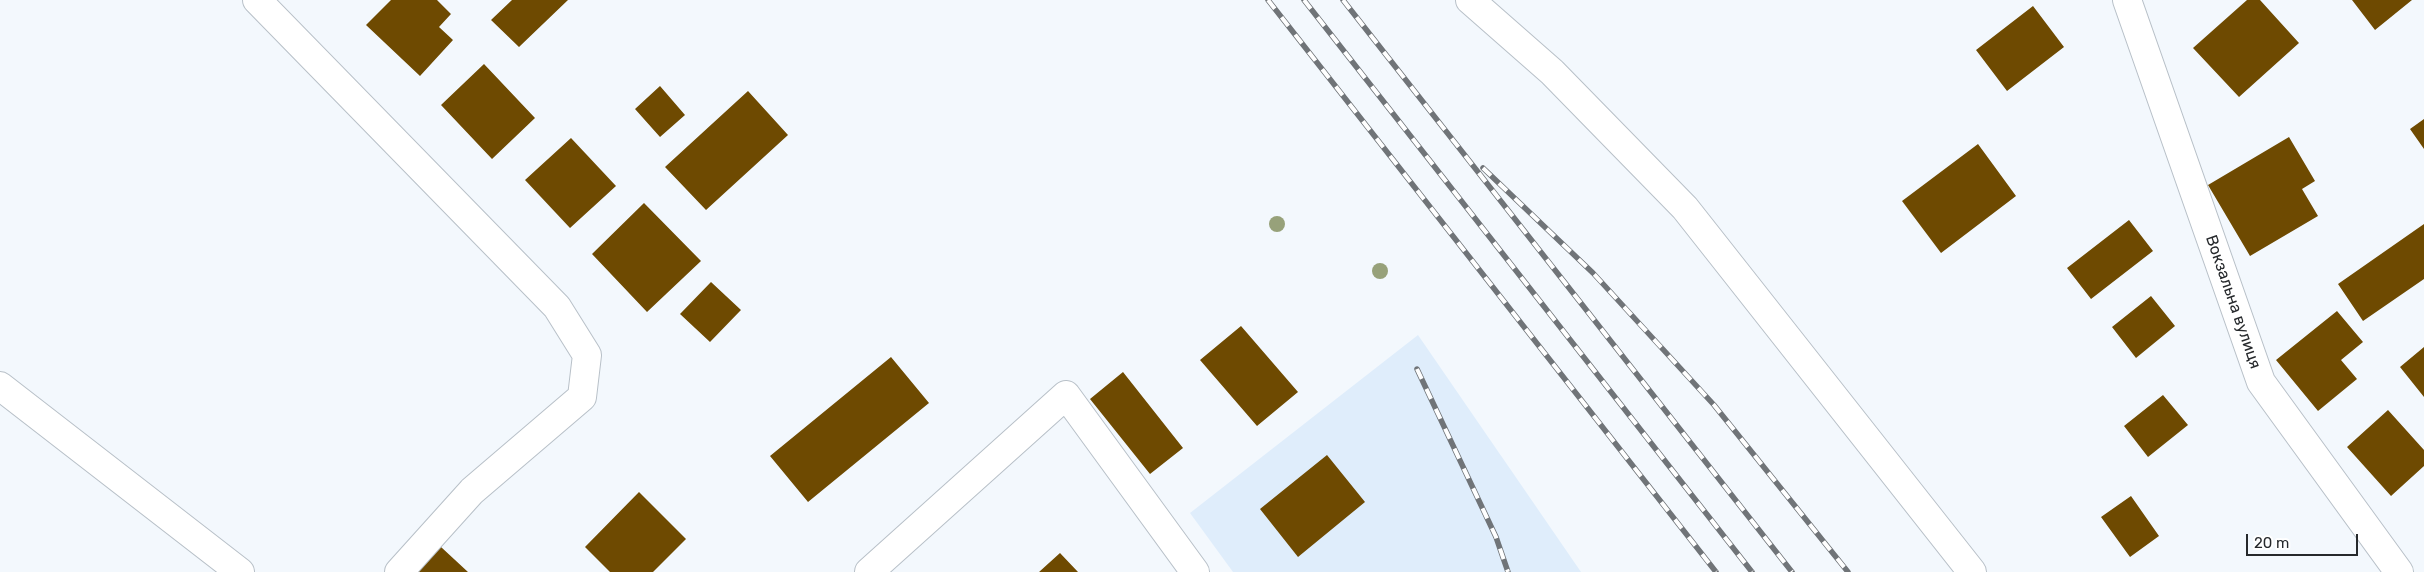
<!DOCTYPE html>
<meta charset="utf-8">
<style>
body{margin:0}
#map{position:relative;width:2424px;height:572px;overflow:hidden;background:#f3f8fd;font-family:Rubik,sans-serif}
canvas{display:block}
.scale{position:absolute;left:2246px;top:534px;width:112px;height:22px;box-sizing:border-box;border:2px solid #26292c;border-top:0;padding-left:6px;font-size:15px;line-height:18px;white-space:nowrap;color:#26292c;-webkit-text-stroke:4px #fff;paint-order:stroke}
</style>
<div id="map">
<canvas width="2424" height="572"></canvas>
<div class="scale">20 m</div>
</div>
<script>
const c = document.querySelector('canvas').getContext('2d');
c.lineJoin = 'round';
function paint(path, color) { c.fillStyle = color; c.fill(path, 'evenodd'); }
const toPath = rows => new Path2D(rows.map(r => 'M' + r).join(''));
function strokePath(path, color, width, dash) { c.strokeStyle = color; c.lineWidth = width; c.lineCap = dash ? 'butt' : 'round'; c.setLineDash(dash || []); c.stroke(path); }
function label(font, color, halo, rows, align = 'center') {
  c.font = font + ' Rubik,sans-serif'; c.lineWidth = 5; c.setLineDash([]); c.textBaseline = 'middle'; c.strokeStyle = halo; c.fillStyle = color; for (const [text, x, y, turn = 0] of rows) {
    c.save(); c.translate(x, y); c.rotate((+turn || 0) * Math.PI / 180); c.textAlign = isNaN(turn) ? turn : align; if (halo) c.strokeText(text, 0, 0); c.fillText(text, 0, 0); c.restore();
  }
}
paint(toPath([
 [1418,335,1581,572,1233,572,1190,513]
]), '#dfedfb');
paint(toPath([
 [391,0,437,0,451,14,439,27,453,40,420,76,366,25],
 [512,0,568,0,519,47,491,20],
 [2247,0,2260,0,2299,43,2239,97,2193,48],
 [2352,0,2412,0,2375,30],
 [2033,6,2064,47,2007,91,1976,50],
 [484,64,535,118,492,159,441,105],
 [660,86,685,115,660,137,635,109],
 [748,91,788,135,706,210,665,167],
 [2424,119,2424,149,2410,129],
 [2289,137,2315,181,2302,189,2318,216,2250,256,2208,185],
 [571,138,616,186,570,228,525,180],
 [1978,144,2016,196,1941,253,1902,201],
 [644,203,701,261,647,312,592,254],
 [2129,220,2153,251,2091,299,2067,268],
 [2424,224,2424,279,2363,321,2338,284],
 [711,282,741,310,710,342,680,314],
 [2151,296,2175,326,2136,358,2112,327],
 [2337,311,2363,342,2341,360,2357,379,2318,411,2276,360],
 [1241,326,1298,392,1257,426,1200,360],
 [2424,347,2424,397,2400,367],
 [891,357,929,403,808,502,770,456],
 [1123,372,1183,448,1150,474,1090,399],
 [2163,395,2188,425,2148,457,2124,426],
 [2388,410,2424,450,2424,466,2391,496,2347,447],
 [1327,455,1365,502,1298,557,1260,509],
 [639,492,686,539,653,572,610,572,585,547],
 [2131,496,2159,536,2130,557,2101,517],
 [441,547,468,572,417,572],
 [1060,553,1078,572,1039,572]
]), '#6e4a01');
const minor = toPath([
 [257,0,557,307,587,355,582,397,472,491,399,572],
 [1470,0,1552,72,1685,208,1972,572],
 [2127,0,2261,382,2399,572],
 [0,386,240,572],
 [869,572,1066,395,1195,572]
]);
strokePath(minor, '#b8c0c8', 30);
strokePath(minor, '#fff', 28);
const rail = toPath([
 [1268,0,1716,572],
 [1304,0,1752,572],
 [1343,0,1792,572],
 [1483,168,1593,273,1714,405,1848,572],
 [1417,369,1496,537,1508,572]
]);
strokePath(rail, '#707478', 5.5);
strokePath(rail, '#fff', 4, [11]);
c.fillStyle = '#97a17a';
for (const [x, y] of [
 [1277,224],
 [1380,271]
]) { c.beginPath(); c.arc(x, y, 8, 0, 2 * Math.PI); c.fill(); }
label('16px', '#26292c', '#fff', [
 ["Вокзальна вулиця",2233,302,71]
]);
</script>
